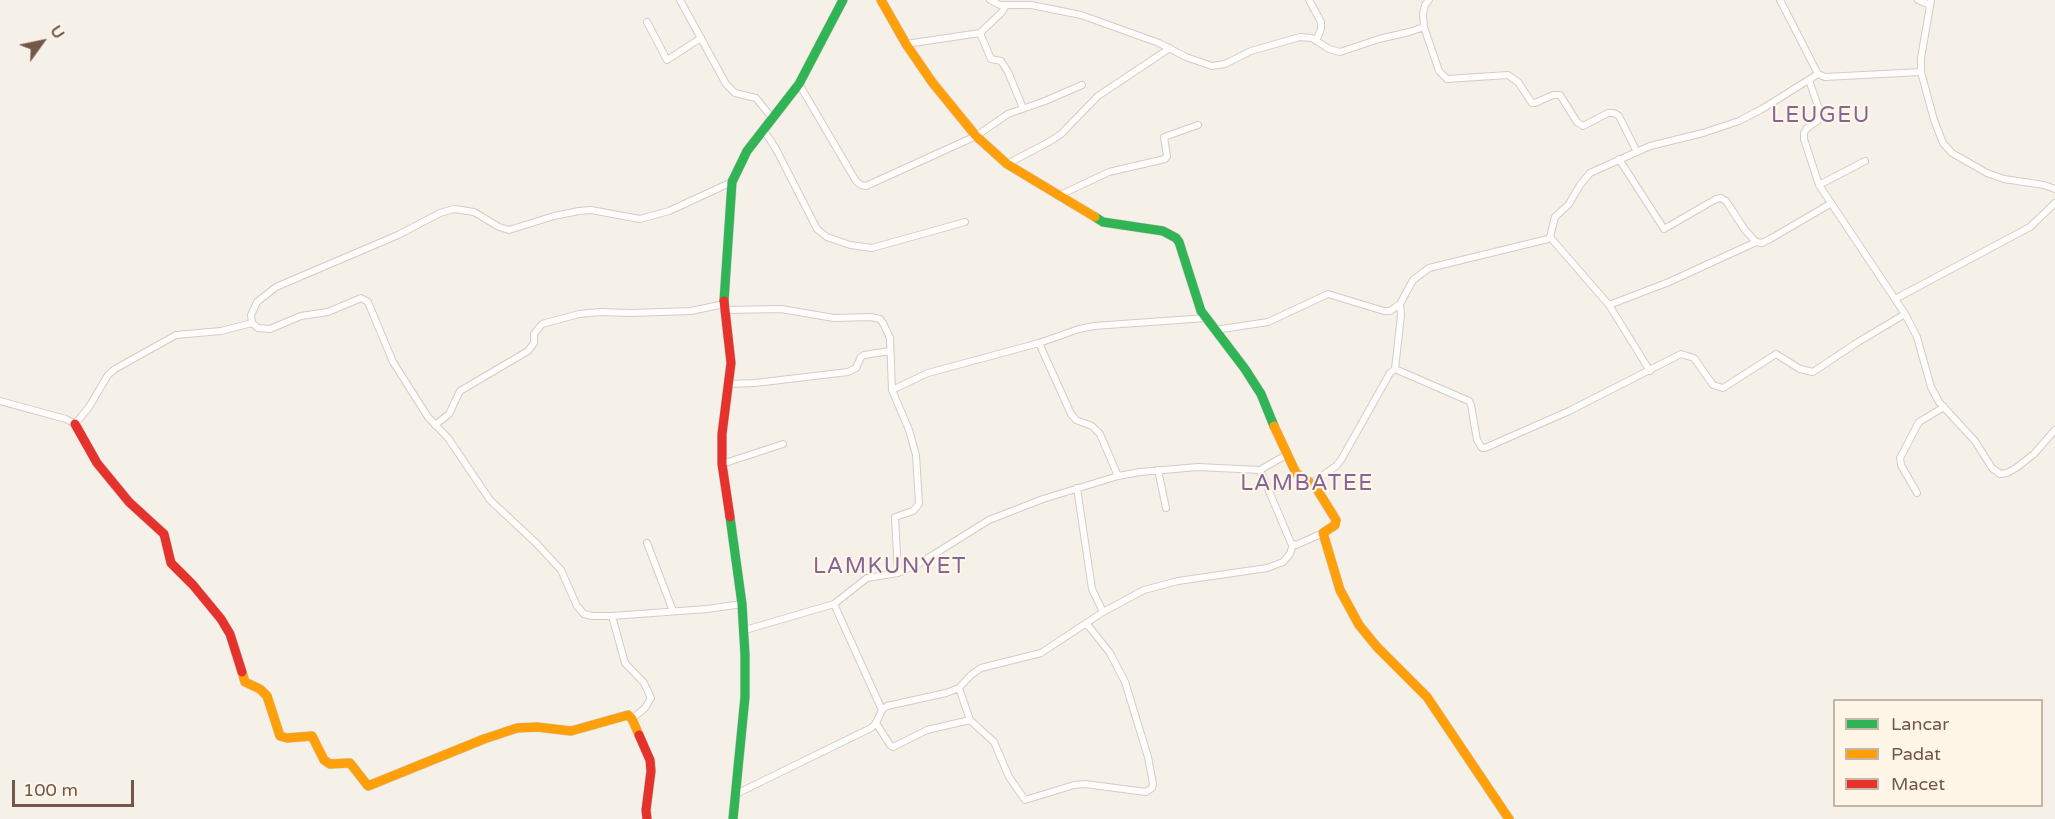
<!DOCTYPE html>
<style>
body{margin:0}
#map{position:relative;width:2055px;height:819px;overflow:hidden;background:#f6f1e8;font-family:"Varela Round",sans-serif}
canvas{display:block}
.legend{position:absolute;left:1833px;top:699px;width:210px;height:108px;box-sizing:border-box;background:#fff6e8;border:2px solid #c7b6a8;margin:0;padding:8px 10px;list-style:none;font-size:18px;color:#735749}
.legend li{display:flex;align-items:center;gap:12px;height:30px}
.legend b{width:30px;border:2px solid #c7b6a8}
.north{position:absolute;left:12px;top:12px;width:60px;height:60px;-webkit-text-stroke:4px #fff6e8;paint-order:stroke;rotate:57deg;font-size:16px;font-weight:700;line-height:24px;text-align:center;color:#735749}
.north::after{content:'';display:block;margin:auto;width:21px;height:27px;background:#735749;clip-path:polygon(50% 0,100% 100%,50% 72%,0 100%)}
.scale{position:absolute;left:12px;top:780px;width:122px;height:27px;box-sizing:border-box;border:3px solid #735749;border-top:0;padding-left:8px;font-size:18px;line-height:21px;white-space:nowrap;color:#735749;-webkit-text-stroke:4px #fff6e8;paint-order:stroke}
</style>
<div id="map">
<canvas width="2055" height="819"></canvas>
<ul class="legend">
<li><b style="height:8px;background:#30b455"></b>Lancar</li>
<li><b style="height:8px;background:#ff9f0a"></b>Padat</li>
<li><b style="height:8px;background:#e5322d"></b>Macet</li>
</ul>
<div class="north">U</div>
<div class="scale">100 m</div>
</div>
<script>
const c = document.querySelector('canvas').getContext('2d');
c.lineJoin = 'round';
const toPath = rows => new Path2D(rows.map(r => 'M' + r).join(''));
function strokePath(path, color, width, dash) { c.strokeStyle = color; c.lineWidth = width; c.lineCap = dash ? 'butt' : 'round'; c.setLineDash(dash || []); c.stroke(path); }
function label(font, color, halo, rows, align = 'center') {
  c.font = font + ' "Varela Round",sans-serif'; c.lineWidth = 4.5; c.setLineDash([]); c.textBaseline = 'middle'; c.strokeStyle = halo; c.fillStyle = color; for (const [text, x, y, turn = 0] of rows) {
    c.save(); c.translate(x, y); c.rotate((+turn || 0) * Math.PI / 180); c.textAlign = isNaN(turn) ? turn : align; if (halo) c.strokeText(text, 0, 0); c.fillText(text, 0, 0); c.restore();
  }
}
const street = toPath([
 [680,0,726,84,735,93,756,98,772,118],
 [990,0,1000,5,1031,5,1081,15,1159,43,1186,57,1212,66,1225,64,1251,51,1300,37,1312,38,1329,49,1340,52,1379,39,1409,32,1424,27,1423,14,1425,5,1429,0],
 [1309,0,1321,22,1321,29,1316,41],
 [1780,0,1818,74,1825,77,1921,72],
 [1918,0,1930,5],
 [1931,0,1921,58,1921,72,1934,120,1943,143,1952,153,1987,173,2004,179,2044,185,2055,189],
 [647,22,667,60,701,38],
 [1424,27,1439,71,1447,79,1508,75,1518,82,1532,103,1535,103,1553,95,1560,95,1577,122,1583,126,1608,113,1614,113,1619,116,1637,152],
 [980,33,1002,12,1006,5],
 [906,44,980,33,991,59,1001,61,1008,72,1023,108],
 [1809,80,1821,115,1820,119,1807,128,1804,133,1804,139,1819,185,1905,314,1917,337,1931,387,1939,402,1975,441,1992,468,2000,474,2007,473,2016,468,2034,454,2055,430],
 [799,84,856,181,861,185,866,186,976,136,1008,114,1045,101,1082,85],
 [763,129,776,149,817,229,827,237,850,245,872,248,965,222],
 [1619,159,1664,229,1716,199,1721,198,1726,201,1745,230,1756,242],
 [1007,164,1049,142,1061,134,1098,96,1170,48],
 [1819,185,1865,161],
 [1058,196,1109,172,1165,159,1167,156,1164,137,1198,125],
 [1550,237,1609,305,1650,371],
 [1895,299,2030,227,2055,203],
 [1609,305,1669,282,1756,242,1762,243,1770,239,1830,204],
 [725,310,781,309,834,318,871,317,880,319,883,323,890,338,892,390,909,430,916,455,919,504,913,511,895,517,898,573],
 [252,323,258,328,270,329,301,316,328,312,361,298,368,302,393,362,428,417,448,438,490,500,536,543,561,570,577,606,584,614,592,616,612,616,707,609,742,604],
 [1215,330,1268,322,1328,294,1384,311,1390,311,1400,304,1413,280,1429,268,1548,239,1550,237,1555,217,1569,204,1580,185,1590,173,1650,146,1703,133,1739,121,1762,109,1818,74],
 [1039,343,1071,414,1076,420,1092,426,1100,434,1118,476],
 [1395,369,1469,401,1471,405,1477,440,1482,448,1485,448,1569,411,1681,354,1694,358,1713,385,1723,388,1776,354,1800,369,1813,372,1858,342,1905,314],
 [729,384,755,383,848,372,856,368,861,357,864,355,890,351],
 [892,390,928,373,1039,343,1079,329,1094,326,1206,318],
 [0,401,66,419,75,424,89,407,108,375,115,369,176,335,221,331,252,323,251,315,257,302,276,287,398,235,440,213,454,209,474,212,499,227,509,230,554,216,579,211,591,210,640,219,669,211,732,182],
 [435,425,449,414,460,391,528,351,534,343,534,334,542,324,579,314,600,312,631,313,691,311,724,304],
 [722,464,783,444],
 [1158,470,1166,508],
 [1260,470,1291,543,1296,545,1323,533],
 [1312,483,1336,466,1341,460,1390,373,1395,369,1401,315,1400,304],
 [1077,488,1092,589,1103,612],
 [1917,493,1901,465,1900,458,1919,422,1944,407],
 [647,543,673,611],
 [834,604,882,710],
 [612,616,625,663,644,683,651,698,645,708,632,719],
 [745,630,834,604,867,578,898,573,920,563,989,520,1043,499,1118,476,1140,472,1198,467,1260,470,1286,455],
 [959,688,970,720,994,742,1009,777,1025,800,1074,785,1085,784,1146,792,1152,788,1153,784,1148,757,1125,682,1110,653,1087,624],
 [876,723,890,745,893,747,927,730,970,720],
 [736,794,871,728,876,723,882,710,887,706,946,693,959,688,971,675,981,668,1041,653,1103,612,1144,590,1178,581,1267,568,1283,562,1290,554,1293,544]
]);
const fast = toPath([
 [1095,217,1103,222,1163,231,1176,238,1179,242,1201,311,1245,369,1261,394,1274,426],
 [724,301,732,182,747,151,799,84,843,0],
 [730,517,742,604,745,655,745,697,733,819]
]);
const slow = toPath([
 [881,0,906,44,932,82,976,136,1007,164,1095,217],
 [1274,426,1296,473,1315,486,1336,520,1335,525,1323,533,1340,590,1359,625,1377,647,1427,697,1509,819],
 [242,672,245,682,260,689,267,696,280,736,287,738,312,736,324,760,330,764,350,763,368,786,484,739,517,728,537,727,571,731,628,715,632,719,639,735]
]);
const jam = toPath([
 [724,301,731,363,722,434,722,464,730,517],
 [75,424,97,463,129,502,164,534,171,563,193,585,221,619,230,634,242,672],
 [639,735,650,760,651,771,646,810,647,819]
]);
strokePath(street, '#d4ccc5', 8);
strokePath(fast, '#d5ccc4', 10);
strokePath(slow, '#d5ccc4', 10);
strokePath(jam, '#d5ccc4', 10);
strokePath(street, '#fefdfc', 6);
strokePath(fast, '#30b455', 9);
strokePath(slow, '#ff9f0a', 9);
strokePath(jam, '#e5322d', 9);
c.letterSpacing = '1.5px';
label('22px', '#856497', '#fff6e8', [
 ["LEUGEU",1821,116],
 ["LAMBATEE",1307,484],
 ["LAMKUNYET",890,567]
]);
c.letterSpacing = '0px';
</script>
